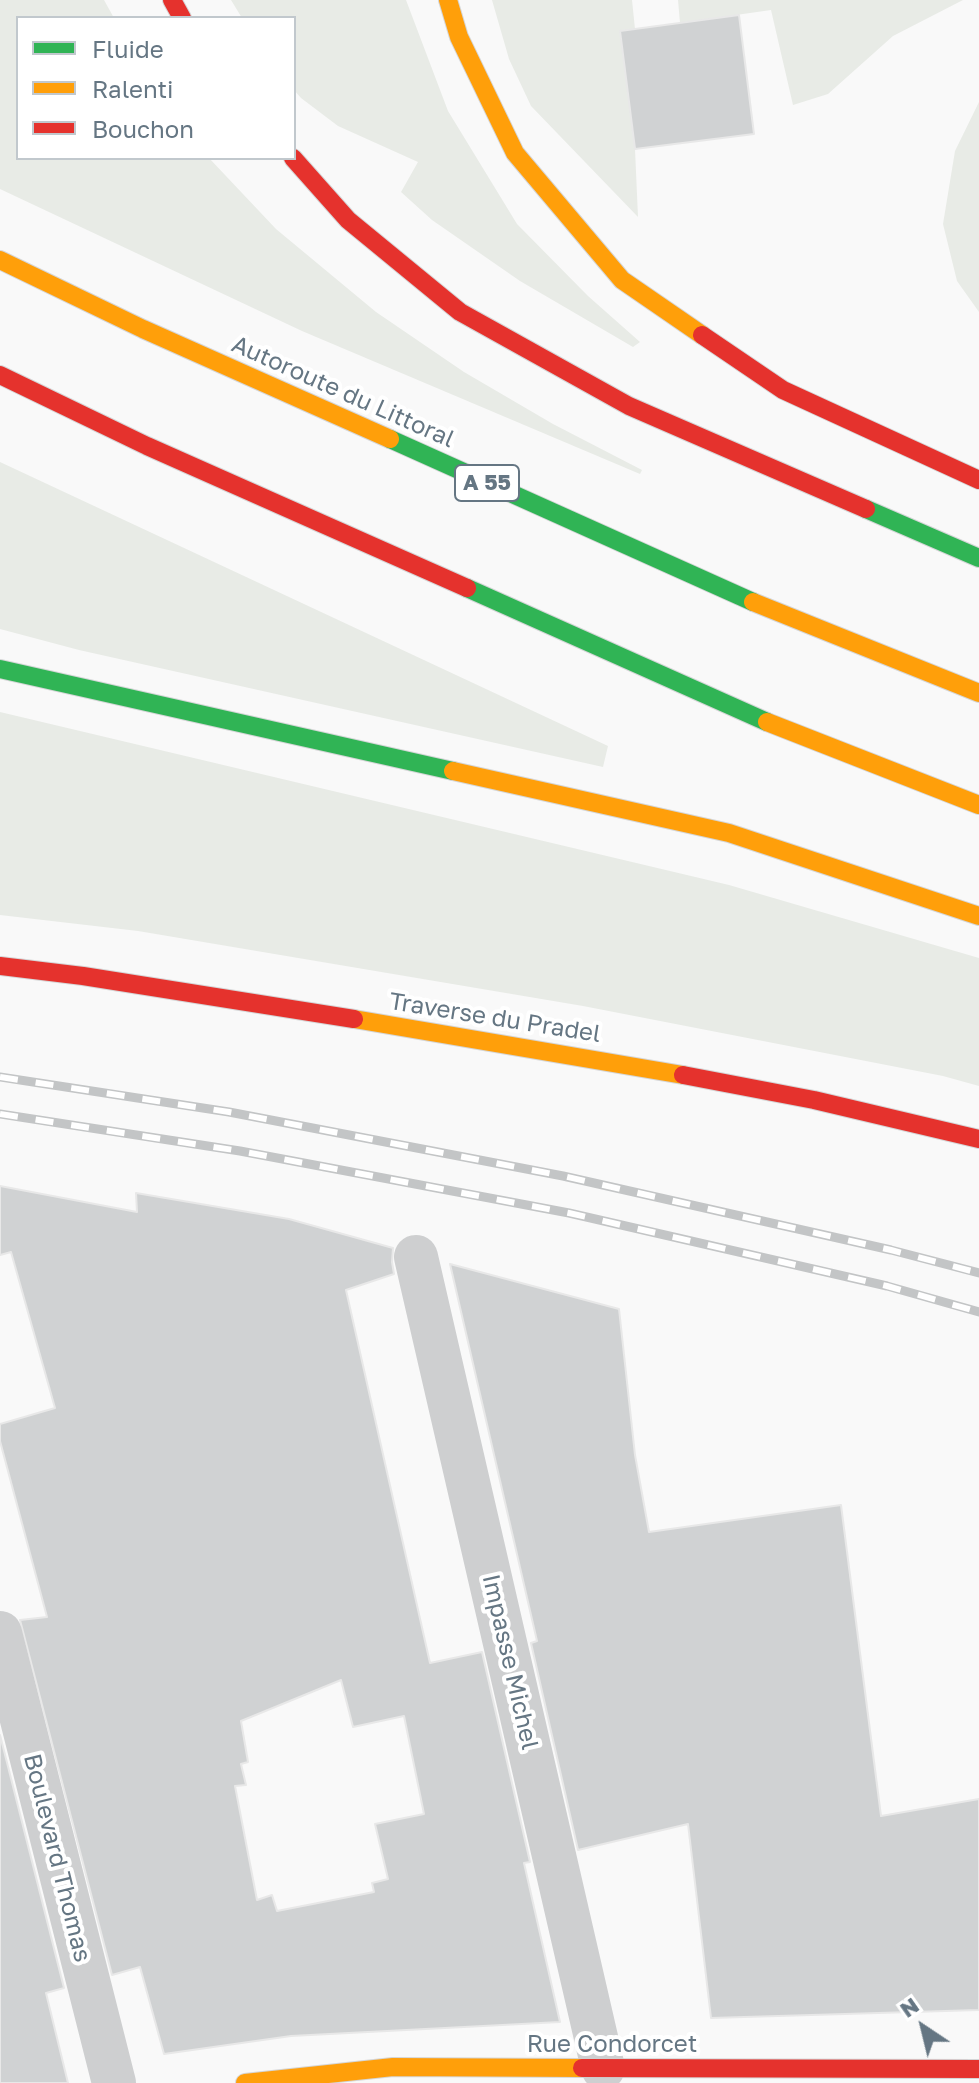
<!DOCTYPE html>
<style>
body{margin:0}
#map{position:relative;width:979px;height:2083px;overflow:hidden;background:#f9f9f9;font-family:"Golos Text",sans-serif}
canvas{display:block}
.legend{position:absolute;left:16px;top:16px;width:280px;height:144px;box-sizing:border-box;background:#fff;border:2px solid #c1c8cd;margin:0;padding:10px 14px;list-style:none;font-size:24px;color:#657683}
.legend li{display:flex;align-items:center;gap:16px;height:40px}
.legend b{width:40px;border:2px solid #c1c8cd}
.north{position:absolute;left:883px;top:1987px;width:80px;height:80px;-webkit-text-stroke:6px #fff;paint-order:stroke;rotate:325deg;font-size:22px;font-weight:700;line-height:32px;text-align:center;color:#657683}
.north::after{content:'';display:block;margin:auto;width:28px;height:36px;background:#657683;clip-path:polygon(50% 0,100% 100%,50% 72%,0 100%)}
</style>
<div id="map">
<canvas width="979" height="2083"></canvas>
<ul class="legend">
<li><b style="height:10px;background:#30b455"></b>Fluide</li>
<li><b style="height:10px;background:#ff9f0a"></b>Ralenti</li>
<li><b style="height:10px;background:#e5322d"></b>Bouchon</li>
</ul>
<div class="north">N</div>
</div>
<script>
const c = document.querySelector('canvas').getContext('2d');
c.lineJoin = 'round';
function paint(path, color) { c.fillStyle = color; c.fill(path, 'evenodd'); }
const toPath = rows => new Path2D(rows.map(r => 'M' + r).join(''));
function strokePath(path, color, width, dash) { c.strokeStyle = color; c.lineWidth = width; c.lineCap = dash ? 'butt' : 'round'; c.setLineDash(dash || []); c.stroke(path); }
function label(font, color, halo, rows, align = 'center') {
  c.font = font + ' "Golos Text",sans-serif'; c.lineWidth = 8; c.setLineDash([]); c.textBaseline = 'middle'; c.strokeStyle = halo; c.fillStyle = color; for (const [text, x, y, turn = 0] of rows) {
    c.save(); c.translate(x, y); c.rotate((+turn || 0) * Math.PI / 180); c.textAlign = isNaN(turn) ? turn : align; if (halo) c.strokeText(text, 0, 0); c.fillText(text, 0, 0); c.restore();
  }
}
paint(toPath([
 [0,0,104,0,114,18,18,18,18,158,209,158,276,229,376,312,464,372,553,424,642,470,640,474,302,331,0,189],
 [231,0,406,0,448,111,517,224,588,296,640,342,633,347,520,281,432,220,401,192,418,162,338,126,301,98,294,90,294,18,242,18],
 [492,0,632,0,635,29,620,32,635,149,638,217,531,106,509,59],
 [678,0,963,0,893,36,828,94,793,105,771,10,680,23],
 [979,102,979,312,957,281,943,224,955,151],
 [0,462,608,746,603,767,79,650,0,629],
 [0,712,729,885,979,958,979,1086,943,1076,583,1006,138,931,0,915]
]), '#e8ebe6');
const building = toPath([
 [739,15,754,134,635,149,620,31,739,15],
 [0,1186,137,1212,136,1193,289,1219,393,1248,392,1262,394,1274,346,1290,430,1663,482,1652,530,1862,524,1863,560,2022,291,2036,164,2054,140,1967,112,1975,20,1620,47,1617,0,1441,0,1424,55,1408,11,1252,0,1255,0,1186],
 [341,1680,353,1727,404,1716,424,1814,375,1824,388,1879,372,1883,374,1892,277,1911,272,1895,257,1900,235,1786,246,1785,241,1764,248,1762,241,1721,341,1680],
 [450,1264,619,1309,635,1455,649,1532,841,1505,881,1816,979,1799,979,2010,711,2018,688,1824,578,1850,531,1643,537,1641,450,1264],
 [0,1735,64,1988,46,1993,68,2083,0,2083,0,1735]
]);
paint(building, '#d0d2d3');
strokePath(building, '#e8e8e8', 2);
const fast = toPath([
 [390,439,753,602],
 [866,509,979,558],
 [467,588,767,722],
 [0,669,453,771]
]);
const slow = toPath([
 [448,0,459,37,515,153,622,280,702,335],
 [0,260,143,329,390,439],
 [753,602,979,693],
 [767,722,979,805],
 [453,771,729,833,979,916],
 [354,1019,683,1075],
 [245,2083,393,2067,582,2068]
]);
const jam = toPath([
 [172,0,182,18],
 [293,158,348,220,460,312,629,406,866,509],
 [702,335,783,390,979,480],
 [0,375,147,446,467,588],
 [0,966,83,976,354,1019],
 [683,1075,814,1100,979,1139],
 [582,2068,979,2069]
]);
strokePath(fast, '#d5d6d7', 20);
strokePath(slow, '#d5d6d7', 20);
strokePath(jam, '#d5d6d7', 20);
strokePath(toPath([
 [416,1257,603,2068],
 [0,1633,114,2083]
]), '#cecfd0', 44);
strokePath(fast, '#30b455', 18);
strokePath(slow, '#ff9f0a', 18);
strokePath(jam, '#e5322d', 18);
const rail = toPath([
 [0,1077,229,1112,563,1176,891,1250,979,1273],
 [0,1114,240,1151,569,1213,887,1286,979,1312]
]);
strokePath(rail, '#c3c5c6', 9);
strokePath(rail, '#fff', 6, [18]);
for (const [x, y, w] of [
 [487,483,64]
]) { const box = new Path2D(); box.roundRect(x - w / 2, y - 18, w, 36, 6); c.fillStyle = '#fff'; c.fill(box); strokePath(box, '#657683', 2); }
label('bold 22px', '#657683', null, [
 ["A 55",487,483]
]);
label('24px', '#657683', '#fff', [
 ["Autoroute du Littoral",343,392,24],
 ["Traverse du Pradel",495,1018,9],
 ["Impasse Michel",510,1662,77],
 ["Boulevard Thomas",57,1858,76],
 ["Rue Condorcet",612,2044]
]);
</script>
